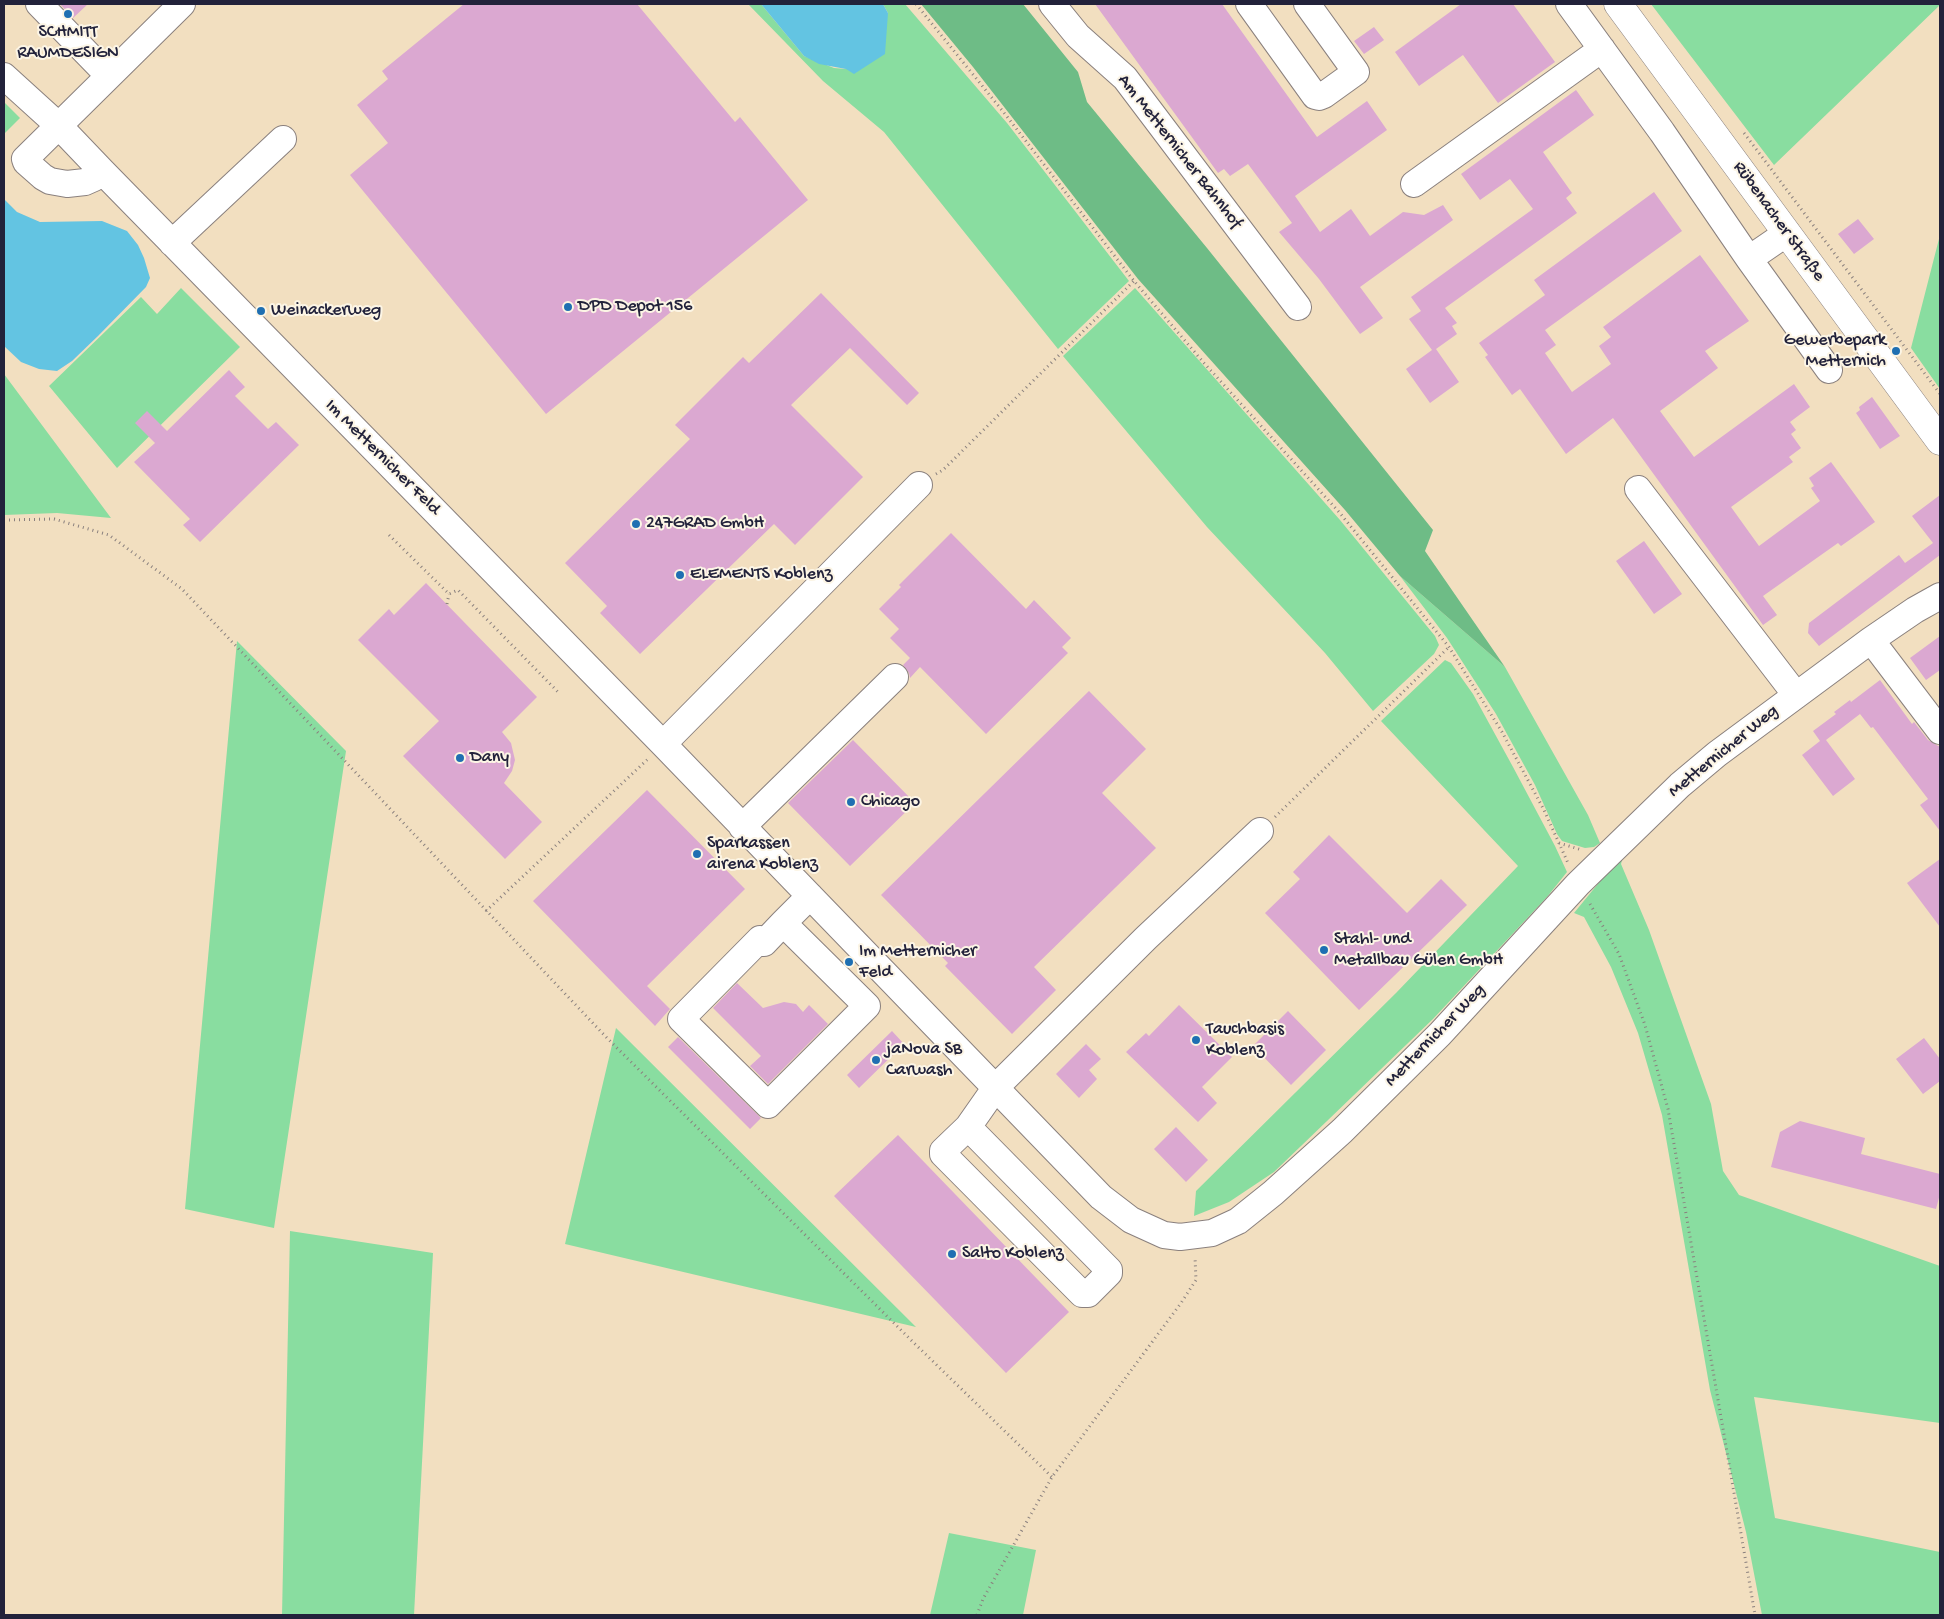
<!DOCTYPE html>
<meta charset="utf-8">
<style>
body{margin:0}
#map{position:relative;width:1944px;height:1619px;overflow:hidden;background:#f2dfc0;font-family:"Gochi Hand",sans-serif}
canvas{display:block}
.frame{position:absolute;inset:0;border:5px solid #22223b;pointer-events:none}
</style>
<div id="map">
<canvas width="1944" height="1619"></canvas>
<div class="frame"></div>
</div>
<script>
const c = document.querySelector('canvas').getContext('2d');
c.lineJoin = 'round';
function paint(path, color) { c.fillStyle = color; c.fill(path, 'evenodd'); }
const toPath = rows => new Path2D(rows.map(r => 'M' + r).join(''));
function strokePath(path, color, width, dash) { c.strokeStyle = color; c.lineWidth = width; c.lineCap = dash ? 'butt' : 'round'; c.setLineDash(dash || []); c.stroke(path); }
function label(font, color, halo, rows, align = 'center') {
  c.font = font + ' "Gochi Hand",sans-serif'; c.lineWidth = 4; c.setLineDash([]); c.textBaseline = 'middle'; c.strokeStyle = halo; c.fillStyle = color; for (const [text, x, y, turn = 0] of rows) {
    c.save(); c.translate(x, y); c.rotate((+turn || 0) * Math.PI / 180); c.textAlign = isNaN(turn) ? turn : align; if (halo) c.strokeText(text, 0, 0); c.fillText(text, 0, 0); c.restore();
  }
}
paint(toPath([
 [748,4,761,4,804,56,834,68,846,69,888,13,883,4,905,4,1007,123,1129,281,1058,349,884,132,823,81],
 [1651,4,1940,4,1940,5,1774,165],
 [4,102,20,118,4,134],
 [1940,235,1940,389,1911,348],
 [181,288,240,347,117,468,49,386,141,297,157,314],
 [1135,288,1340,520,1435,636,1439,645,1434,654,1373,711,1325,653,1207,527,1063,356],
 [4,374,111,518,57,513,4,515],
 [1400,576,1505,667,1588,815,1600,843,1594,847,1585,848,1562,841,1557,834,1535,785,1496,714,1447,638],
 [237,641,346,751,274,1228,185,1209],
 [1445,660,1451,663,1473,694,1513,767,1555,846,1567,872,1547,897,1433,1019,1274,1172,1229,1202,1194,1216,1196,1191,1396,993,1518,866,1381,721],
 [1624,852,1621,864,1649,930,1711,1104,1723,1171,1739,1195,1940,1266,1940,1423,1754,1397,1775,1518,1940,1552,1940,1615,1762,1615,1746,1532,1710,1390,1662,1115,1638,1033,1611,967,1584,917,1574,913],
 [616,1028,916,1327,565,1244],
 [290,1231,433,1253,414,1615,282,1615],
 [949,1533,1036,1550,1023,1615,930,1615]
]), '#89dda0');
paint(toPath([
 [921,4,1023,4,1078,72,1087,102,1207,248,1433,530,1425,551,1505,667,1400,576,1345,510,1138,279,973,67]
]), '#6ebc86');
paint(toPath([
 [761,4,883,4,888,13,885,54,854,74,846,69,819,64,804,56],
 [4,199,17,212,40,222,102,221,127,231,138,245,144,258,150,278,146,287,98,336,72,361,57,371,39,369,21,362,4,346]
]), '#63c4e2');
paint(toPath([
 [60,4,88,4,73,18],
 [464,4,637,4,735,122,740,117,808,200,546,414,350,175,388,143,357,105,388,79,382,71],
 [1095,4,1222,4,1317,137,1367,101,1387,130,1295,196,1320,232,1351,209,1370,236,1403,212,1424,215,1443,205,1453,220,1360,287,1383,318,1360,334,1319,279,1279,232,1292,223,1248,164,1230,176,1224,169,1218,173],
 [1461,4,1513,4,1555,62,1498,103,1463,55,1419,86,1395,52],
 [1374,27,1384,40,1364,54,1354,41],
 [1576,90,1594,115,1543,152,1572,193,1566,198,1577,213,1445,308,1457,323,1452,326,1457,334,1436,349,1459,382,1430,403,1406,369,1432,350,1409,319,1421,311,1411,297,1533,209,1510,179,1480,200,1461,174],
 [1654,192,1682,231,1545,330,1556,345,1545,353,1572,392,1611,364,1599,346,1611,337,1603,327,1700,255,1749,321,1705,351,1718,368,1660,411,1694,457,1794,384,1810,407,1790,422,1796,430,1791,434,1801,448,1789,457,1793,462,1731,507,1759,546,1820,501,1811,488,1814,486,1809,478,1831,462,1875,522,1841,546,1838,543,1763,596,1777,615,1763,625,1613,418,1566,454,1520,389,1512,395,1485,357,1488,355,1479,343,1545,295,1534,280],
 [1858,219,1874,239,1854,254,1838,234],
 [821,293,919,393,907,405,850,348,791,405,863,477,795,545,774,524,640,654,600,613,607,606,565,563,690,439,675,425,743,357,749,363],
 [229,370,245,387,235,396,268,429,276,422,299,445,200,542,183,525,190,519,134,462,155,443,135,423,147,411,167,431],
 [1872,397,1900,436,1880,449,1856,413,1860,410,1859,407],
 [1940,495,1940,555,1819,646,1808,633,1809,623,1899,555,1905,563,1933,543,1912,516],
 [951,533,1026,609,1034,600,1071,638,1062,647,1068,653,986,734,920,667,910,678,909,673,903,665,910,658,890,638,899,629,879,609,901,587,899,585],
 [1644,541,1682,594,1654,614,1616,561],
 [426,583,537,697,502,732,511,743,515,760,512,771,504,783,542,822,505,859,403,756,439,721,358,640,389,609,394,615],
 [1940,636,1940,670,1926,680,1910,658],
 [1880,680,1912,724,1914,722,1928,740,1940,747,1940,831,1920,805,1928,799,1873,727,1871,728,1860,714,1826,740,1855,779,1833,796,1802,755,1820,741,1813,731,1836,714,1834,712,1850,700,1851,702],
 [1089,691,1146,749,1102,793,1156,848,1034,967,1056,990,1012,1034,945,966,948,963,881,895],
 [853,740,915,803,850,866,788,803],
 [647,790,745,889,647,986,670,1009,655,1026,533,901],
 [1329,835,1407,913,1441,879,1467,905,1359,1010,1265,913,1300,879,1293,872],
 [1940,859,1940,927,1907,883],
 [737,983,763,1008,784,1002,796,1004,803,1012,809,1005,828,1024,768,1084,750,1066,761,1056,713,1008],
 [1179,1005,1232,1057,1202,1087,1217,1103,1198,1122,1126,1052,1146,1033,1149,1036],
 [1288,1011,1326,1050,1291,1085,1253,1046],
 [892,1031,904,1044,859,1088,847,1075],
 [678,1037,761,1118,750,1129,668,1047],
 [1924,1038,1940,1059,1940,1081,1923,1094,1896,1059],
 [1086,1044,1101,1059,1089,1070,1097,1079,1079,1098,1056,1074],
 [1800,1121,1865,1138,1861,1154,1940,1174,1940,1194,1936,1209,1771,1167,1780,1132],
 [1176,1127,1208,1160,1186,1182,1154,1149],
 [898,1135,1069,1312,1006,1373,834,1196]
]), '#dba8d1');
const minor = toPath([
 [39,4,109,76],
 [1052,4,1078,36,1125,78,1298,307],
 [1249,4,1315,96,1319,97,1324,95,1356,72,1307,4],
 [1569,4,1662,132,1749,259,1829,370],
 [4,76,59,126,102,171,663,744,1101,1197,1131,1220,1164,1235,1180,1237,1212,1233,1238,1221,1273,1193,1342,1131,1440,1034,1578,884,1680,785,1717,754,1871,640,1915,610,1940,596],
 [102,171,94,178,85,182,67,184,50,181,43,177,26,162,25,159,182,4],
 [1414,184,1602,49],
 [172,243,283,139],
 [1749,259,1787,233],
 [1638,489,1796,695],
 [1871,640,1940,731],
 [663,744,919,485],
 [742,827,895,677],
 [783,923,867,1006,768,1105,681,1019,760,939,764,943,783,923,810,896],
 [968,1127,1109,1270,1109,1273,1088,1294,1082,1294,943,1154,943,1151,968,1127,996,1087,1146,938,1260,831]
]);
const major = toPath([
 [1618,4,1940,441]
]);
strokePath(minor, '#8a807e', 28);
strokePath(major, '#8a807e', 29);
strokePath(toPath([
 [916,4,1005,114,1134,281,1204,363,1339,512,1449,647,1502,732,1544,810,1568,863],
 [1744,133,1940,394],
 [936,474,943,470,1134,281],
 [4,520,54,519,109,535,182,589,607,1038,913,1342,1052,1477],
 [389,535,449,594,458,590,559,693],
 [447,604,449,594],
 [1275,817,1449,647],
 [1559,843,1582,850],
 [1590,904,1619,954,1645,1025,1668,1109,1755,1615],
 [486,911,648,759],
 [977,1615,983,1599,1052,1477,1181,1303,1196,1280,1195,1257]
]), '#8a807e', 3, [1, 4]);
strokePath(minor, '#fff', 26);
strokePath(major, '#fff', 28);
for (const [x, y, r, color] of [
 [68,14,5,"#1f6fb2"],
 [568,307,5,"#1f6fb2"],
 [261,311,5,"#1f6fb2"],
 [1896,351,5,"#1f6fb2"],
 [636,524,5,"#1f6fb2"],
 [680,575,5,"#1f6fb2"],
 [460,758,5,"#1f6fb2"],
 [851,802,5,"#1f6fb2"],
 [697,854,5,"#1f6fb2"],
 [1324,950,5,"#1f6fb2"],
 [849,962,5,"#1f6fb2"],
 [1196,1040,5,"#1f6fb2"],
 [876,1060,5,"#1f6fb2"],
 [952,1254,5,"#1f6fb2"]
]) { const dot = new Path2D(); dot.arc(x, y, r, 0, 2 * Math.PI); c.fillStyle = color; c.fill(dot); strokePath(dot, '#fcf5e5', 2); }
label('18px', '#22223b', '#fcf5e5', [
 ["SCHMITT",68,33,"center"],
 ["RAUMDESIGN",68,54,"center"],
 ["DPD Depot 156",578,307],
 ["Weinackerweg",271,311],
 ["Gewerbepark",1886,341,"right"],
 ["Metternich",1886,362,"right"],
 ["247GRAD GmbH",646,524],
 ["ELEMENTS Koblenz",690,575],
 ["Dany",470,758],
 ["Chicago",861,802],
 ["Sparkassen",707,844],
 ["airena Koblenz",707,865],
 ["Stahl- und",1334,940],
 ["Metallbau Gülen GmbH",1334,961],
 ["Im Metternicher",859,952],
 ["Feld",859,973],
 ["Tauchbasis",1206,1030],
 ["Koblenz",1206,1051],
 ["jaNova SB",886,1050],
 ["Carwash",886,1071],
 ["Salto Koblenz",962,1254]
], 'left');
label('18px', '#22223b', '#fcf5e5', [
 ["Am Metternicher Bahnhof",1179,152,52],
 ["Rübenacher Straße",1778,222,54],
 ["Im Metternicher Feld",382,458,45],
 ["Metternicher Weg",1724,752,-39],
 ["Metternicher Weg",1436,1036,-46]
]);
</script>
